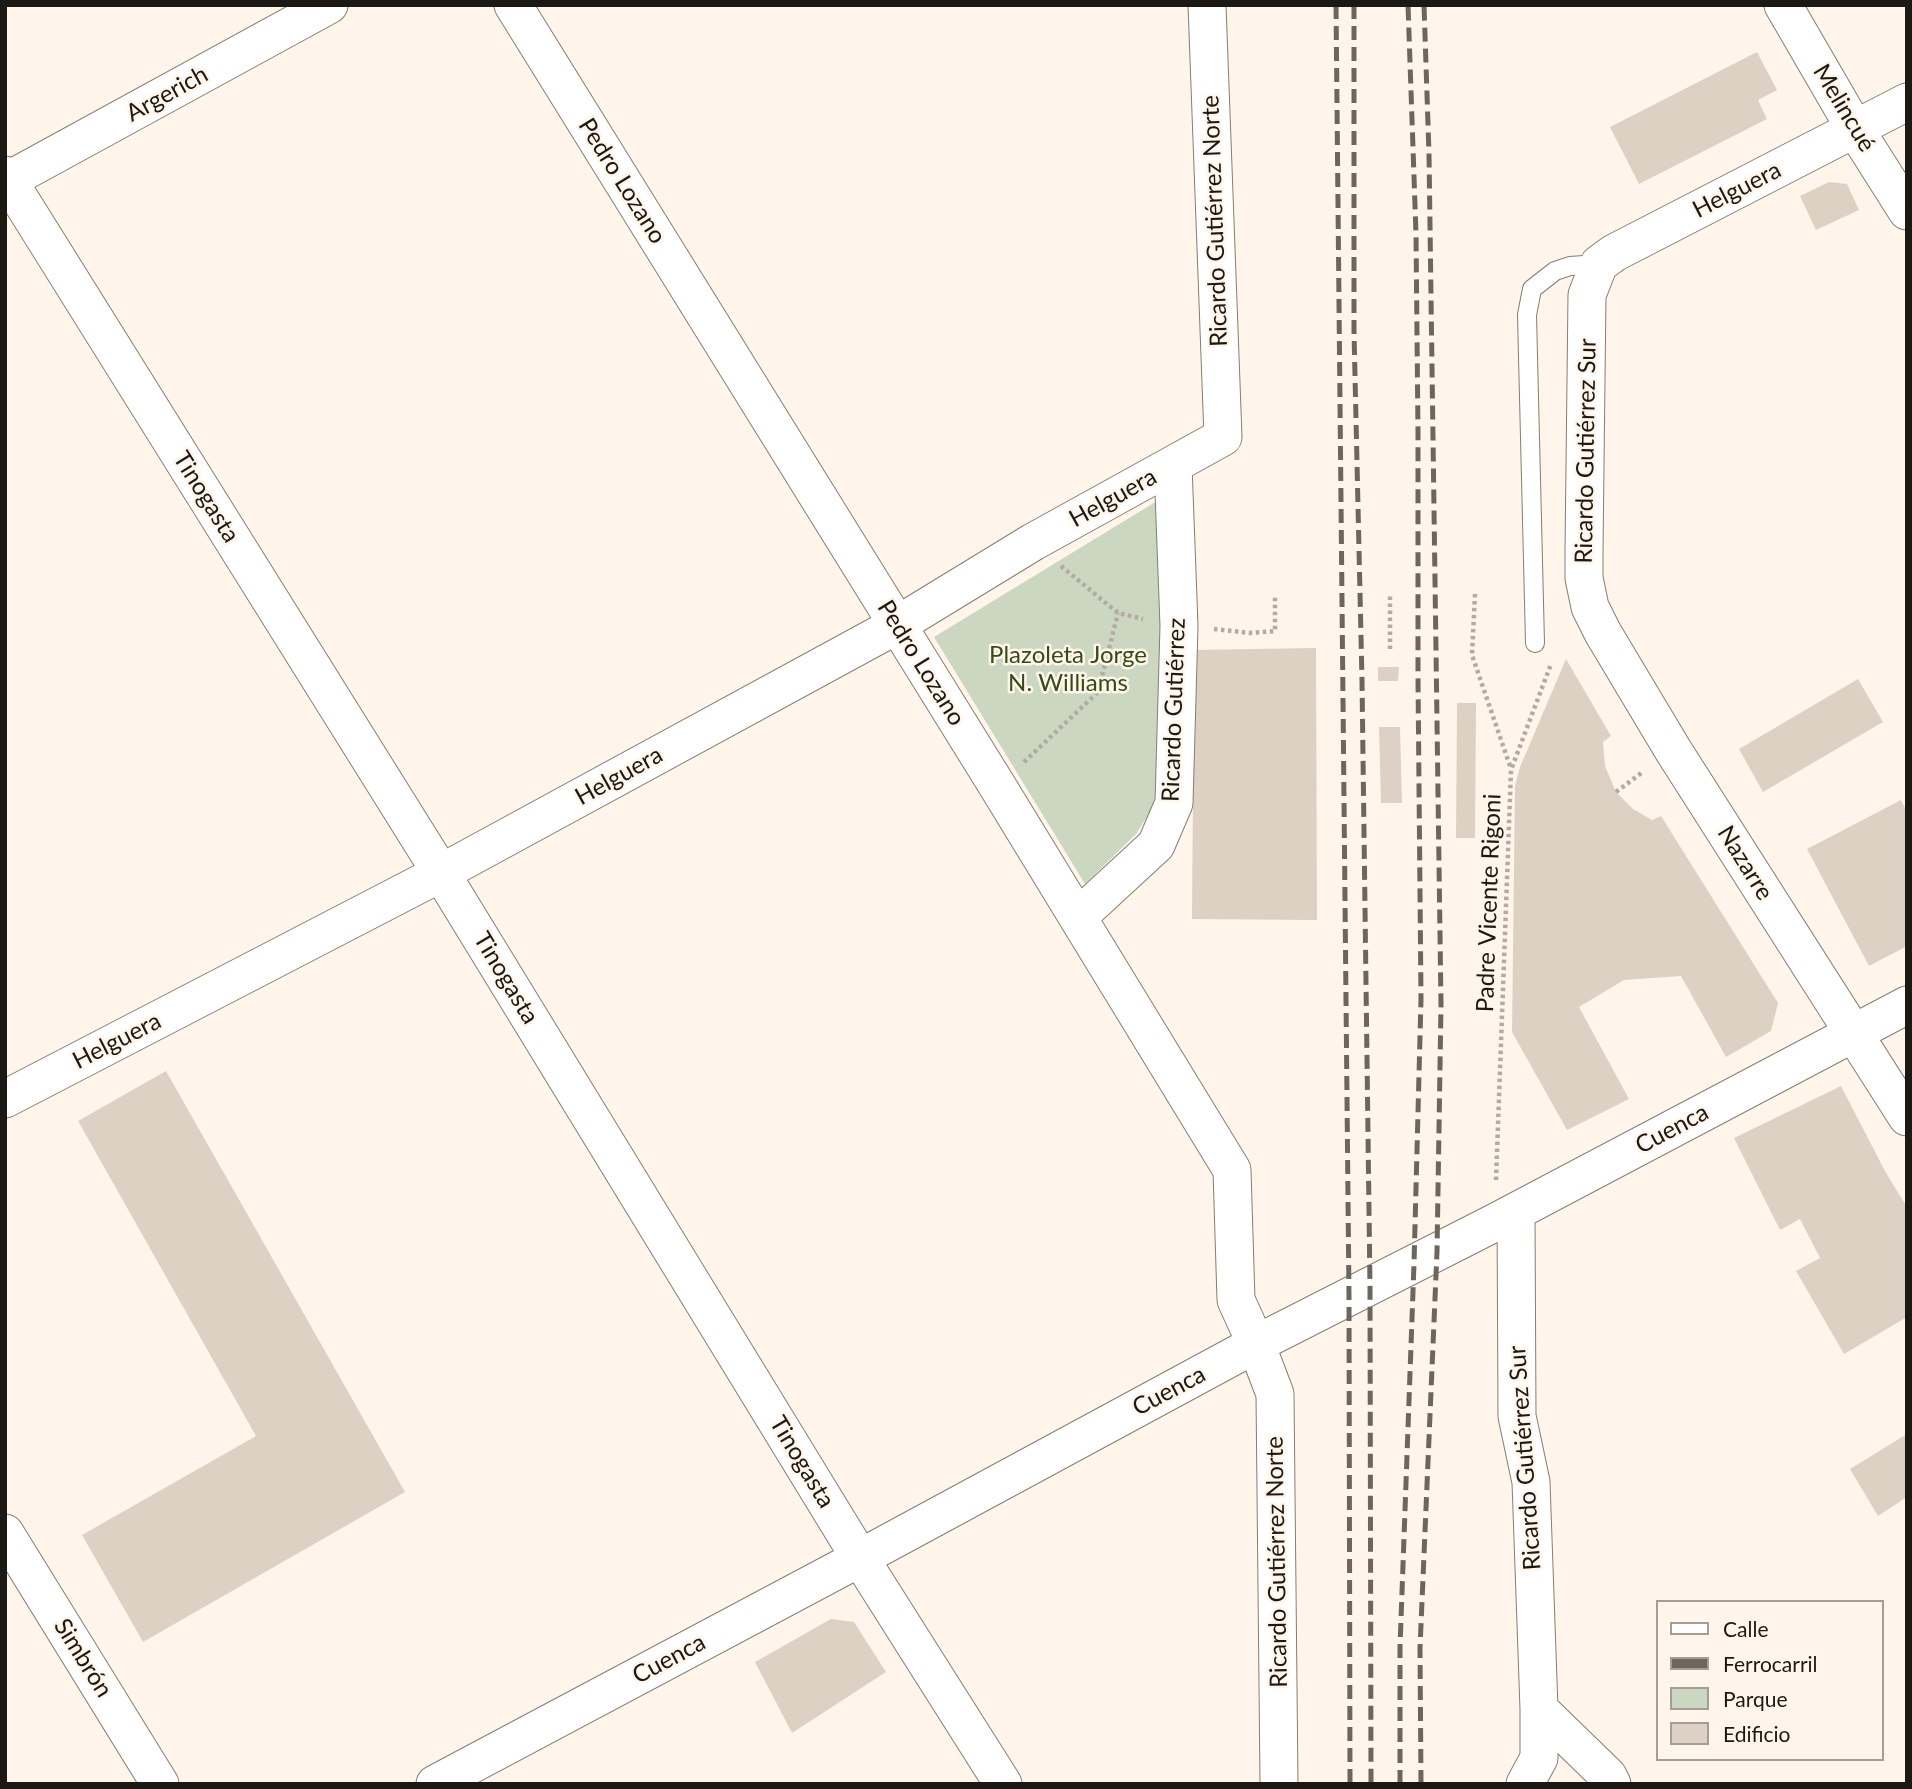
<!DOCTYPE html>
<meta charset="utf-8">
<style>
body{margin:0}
#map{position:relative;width:1912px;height:1789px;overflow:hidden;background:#fff5eb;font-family:Lato,sans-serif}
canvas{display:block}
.frame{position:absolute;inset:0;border:7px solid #1c1813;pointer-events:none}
.legend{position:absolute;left:1656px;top:1600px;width:228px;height:161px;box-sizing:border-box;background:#fff5eb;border:2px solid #a49d95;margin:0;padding:9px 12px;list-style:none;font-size:21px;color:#1c1813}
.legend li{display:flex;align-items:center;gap:14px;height:35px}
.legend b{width:35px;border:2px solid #a49d95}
</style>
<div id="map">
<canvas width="1912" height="1789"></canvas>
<div class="frame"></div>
<ul class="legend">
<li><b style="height:9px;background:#fff"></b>Calle</li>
<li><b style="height:9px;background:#6c665f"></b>Ferrocarril</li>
<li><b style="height:19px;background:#ccd7c1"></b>Parque</li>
<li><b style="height:19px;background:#ddd1c4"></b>Edificio</li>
</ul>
</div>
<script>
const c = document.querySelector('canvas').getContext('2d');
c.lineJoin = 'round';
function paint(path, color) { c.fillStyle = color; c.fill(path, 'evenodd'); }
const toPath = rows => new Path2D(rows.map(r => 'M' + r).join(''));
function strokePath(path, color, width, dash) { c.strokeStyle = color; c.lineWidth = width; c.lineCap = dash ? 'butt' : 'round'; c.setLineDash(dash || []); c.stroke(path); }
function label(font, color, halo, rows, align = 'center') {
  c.font = font + ' Lato,sans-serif'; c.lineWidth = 5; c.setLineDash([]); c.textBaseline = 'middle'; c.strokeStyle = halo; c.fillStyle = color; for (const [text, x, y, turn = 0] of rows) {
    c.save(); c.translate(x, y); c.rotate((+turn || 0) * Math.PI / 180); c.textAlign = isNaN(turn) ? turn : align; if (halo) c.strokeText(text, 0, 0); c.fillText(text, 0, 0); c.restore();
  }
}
paint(toPath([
 [1157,501,1167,638,1161,795,1136,834,1085,884,934,637]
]), '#ccd7c1');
paint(toPath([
 [1757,52,1777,90,1758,100,1767,119,1639,184,1610,127],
 [1829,182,1847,184,1859,210,1816,230,1800,196],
 [1316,648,1317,920,1192,919,1194,650],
 [1566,659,1611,736,1603,742,1605,766,1616,792,1633,809,1652,820,1661,816,1778,1003,1771,1031,1726,1057,1681,976,1624,980,1579,1007,1629,1099,1567,1130,1512,1032,1515,786,1520,767],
 [1378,667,1399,667,1398,681,1378,681],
 [1858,679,1883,722,1763,792,1739,749],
 [1457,703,1476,703,1475,838,1456,838],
 [1379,727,1400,727,1402,803,1381,803],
 [1901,800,1907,812,1907,946,1869,966,1807,849],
 [166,1071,405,1492,143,1642,82,1535,256,1436,78,1121],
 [1841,1086,1886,1173,1907,1207,1907,1317,1844,1354,1796,1271,1820,1258,1800,1219,1780,1230,1734,1138],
 [1907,1434,1907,1497,1878,1516,1850,1469],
 [831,1619,854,1622,886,1672,792,1733,755,1662]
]), '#ddd1c4');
const lane = toPath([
 [1535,643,1527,315,1532,289,1555,271,1570,266,1599,264]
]);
const street = toPath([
 [513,5,998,787,1232,1170,1236,1300,1256,1344,1275,1394,1279,1784],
 [1783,5,1855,129,1907,211],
 [1907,102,1614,253,1599,264,1587,295,1584,551,1584,578,1590,607,1603,633,1673,750,1907,1117],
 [5,175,441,873,860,1558,1003,1784],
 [5,182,329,5],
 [1078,917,1156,845,1174,803,1179,626,1173,465],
 [5,1099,441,873,897,625,1033,542,1223,437,1207,5],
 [1516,1212,1517,1416,1531,1482,1539,1709,1539,1758,1525,1784],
 [5,1533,160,1784],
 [1539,1709,1608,1776,1612,1784],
 [435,1784,860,1558,1256,1344,1494,1223,1907,1005]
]);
strokePath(lane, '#877d71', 20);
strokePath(street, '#877d71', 39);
strokePath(toPath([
 [1061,566,1118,613,1143,619],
 [1475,594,1472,655,1511,769],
 [1214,629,1250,633,1275,631,1275,595],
 [1390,649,1390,594],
 [1024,762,1098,692,1118,613],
 [1616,792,1644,771],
 [1496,1180,1511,770,1551,664]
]), '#b3aba3', 4.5, [3.5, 3.5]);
strokePath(lane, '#fff', 18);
strokePath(street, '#fff', 37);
strokePath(toPath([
 [1336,5,1349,1297,1350,1784],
 [1354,5,1354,332,1362,680,1370,1286,1371,1784],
 [1400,1784,1400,1647,1414,1264,1421,999,1418,678,1418,433,1416,234,1408,5],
 [1421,1784,1420,1648,1437,1252,1441,1005,1429,154,1424,5]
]), '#6c665f', 5, [14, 7]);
label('24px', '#1c1813', '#fff5eb', [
 ["Argerich",167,94,-29],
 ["Melincué",1844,108,59],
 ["Pedro Lozano",622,181,58],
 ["Helguera",1737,190,-27],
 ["Ricardo Gutiérrez Norte",1215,221,-92],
 ["Ricardo Gutiérrez Sur",1586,451,-89],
 ["Tinogasta",206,497,58],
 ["Helguera",1113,498,-29],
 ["Pedro Lozano",921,663,58],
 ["Ricardo Gutiérrez",1174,710,-88],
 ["Helguera",619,776,-29],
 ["Nazarre",1745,863,58],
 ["Padre Vicente Rigoni",1489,903,-88],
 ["Tinogasta",506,978,59],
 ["Helguera",117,1041,-27],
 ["Cuenca",1672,1129,-28],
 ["Cuenca",1169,1391,-28],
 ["Ricardo Gutiérrez Sur",1525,1458,-94],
 ["Tinogasta",802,1462,59],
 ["Ricardo Gutiérrez Norte",1277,1562,-91],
 ["Simbrón",83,1658,58],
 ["Cuenca",669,1659,-28]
]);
label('24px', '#354c17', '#fff5eb', [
 ["Plazoleta Jorge",1068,655],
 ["N. Williams",1068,683]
]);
</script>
